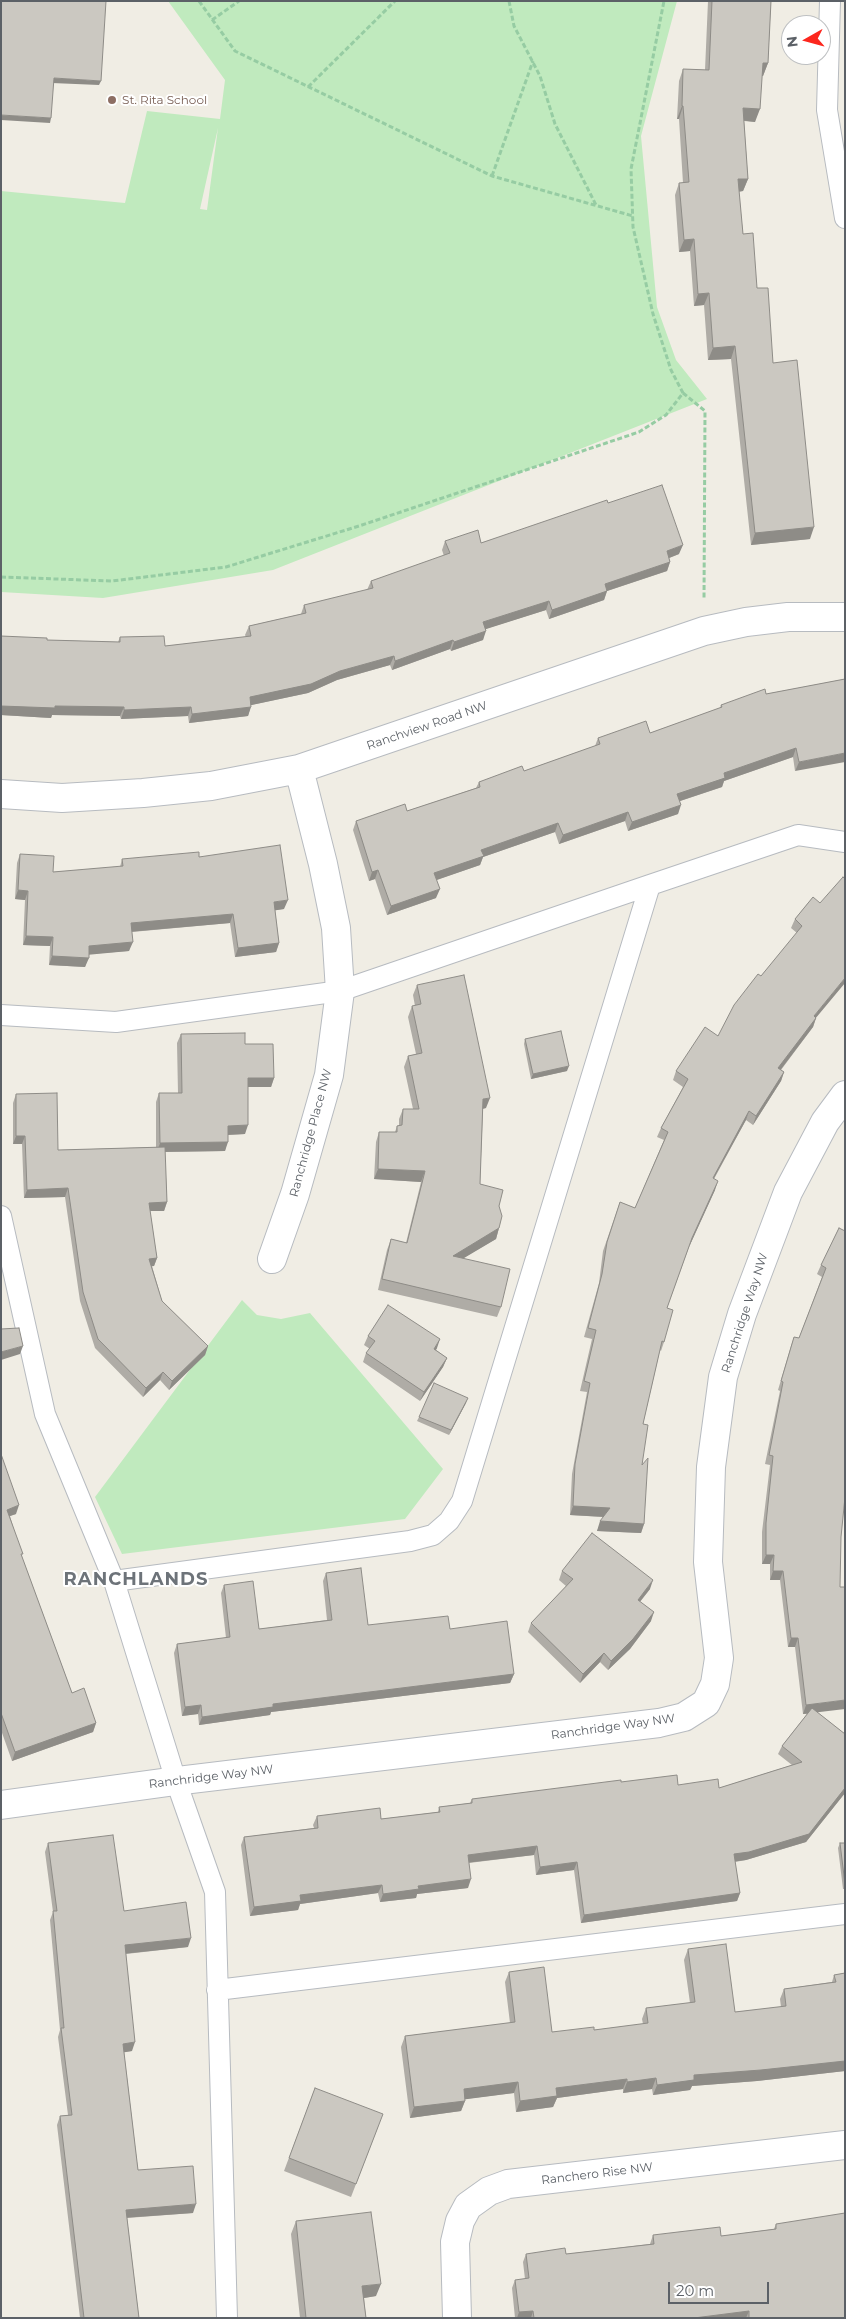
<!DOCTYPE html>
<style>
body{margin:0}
#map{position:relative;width:846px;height:2319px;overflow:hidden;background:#f0ede4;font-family:Montserrat,sans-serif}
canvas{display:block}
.frame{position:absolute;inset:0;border:2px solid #5c6167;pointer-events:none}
.north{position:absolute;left:781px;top:15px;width:50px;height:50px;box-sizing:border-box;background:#fff;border:1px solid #bec0c2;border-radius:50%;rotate:263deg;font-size:14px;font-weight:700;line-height:20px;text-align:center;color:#5c6167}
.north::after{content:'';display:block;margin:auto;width:18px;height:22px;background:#fc271e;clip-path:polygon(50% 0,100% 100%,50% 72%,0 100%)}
.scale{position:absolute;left:668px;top:2282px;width:101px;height:22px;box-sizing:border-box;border:2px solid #5c6167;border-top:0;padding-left:6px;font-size:15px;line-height:18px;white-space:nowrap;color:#5c6167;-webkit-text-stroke:4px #fff;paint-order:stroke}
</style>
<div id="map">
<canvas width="846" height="2319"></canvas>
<div class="frame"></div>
<div class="north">N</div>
<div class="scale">20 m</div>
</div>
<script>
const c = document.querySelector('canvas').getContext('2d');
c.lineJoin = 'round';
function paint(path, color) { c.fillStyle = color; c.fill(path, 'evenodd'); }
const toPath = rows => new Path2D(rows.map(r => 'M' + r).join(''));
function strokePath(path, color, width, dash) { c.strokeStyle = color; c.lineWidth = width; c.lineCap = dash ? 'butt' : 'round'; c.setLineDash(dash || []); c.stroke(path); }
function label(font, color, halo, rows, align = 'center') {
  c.font = font + ' Montserrat,sans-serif'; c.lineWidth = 4; c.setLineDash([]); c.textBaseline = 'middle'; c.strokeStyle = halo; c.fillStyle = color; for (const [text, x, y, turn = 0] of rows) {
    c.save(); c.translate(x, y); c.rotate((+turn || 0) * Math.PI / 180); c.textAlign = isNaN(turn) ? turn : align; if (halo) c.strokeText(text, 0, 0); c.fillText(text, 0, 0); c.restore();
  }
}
paint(toPath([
 [168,1,677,1,641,136,657,307,676,360,707,399,273,570,103,598,1,592,1,191,125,203,147,111,220,119,225,80],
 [218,128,207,210,200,209],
 [242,1300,257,1315,281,1319,310,1313,443,1469,405,1519,122,1554,95,1497]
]), '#c0eabe');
const service = toPath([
 [830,1,827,110,845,218],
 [650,885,798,835,845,842],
 [1,1015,116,1022,340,991,650,885,462,1501,449,1521,433,1535,410,1541,114,1581],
 [1,1216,45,1414,114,1581,176,1781,215,1892,227,2318],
 [217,1990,845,1914]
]);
const minor = toPath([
 [1,794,62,798,143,793,211,786,299,769,704,631,746,622,788,617,845,617],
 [272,1259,295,1194,329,1075,340,991,336,928,323,864,299,769],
 [1,1805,176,1781,659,1723,684,1717,706,1703,715,1684,719,1658,708,1562,711,1467,723,1377,742,1314,788,1192,825,1122,845,1095],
 [457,2318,455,2242,460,2221,468,2206,489,2191,508,2184,845,2145]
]);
strokePath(service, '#b7bbc0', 22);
strokePath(minor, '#b7bbc0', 30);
strokePath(toPath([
 [199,1,235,51,492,176,633,216],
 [509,1,514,26,540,76,555,124,596,205],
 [212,20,239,1],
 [308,87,395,1],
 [492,176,533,61],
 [683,393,705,411,704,600],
 [1,577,112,581,226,567,359,526,639,432,666,415,683,393,671,370,653,314,633,227,631,169,664,1]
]), '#96cca3', 3, [5, 2.5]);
strokePath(service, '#fff', 20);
strokePath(minor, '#fff', 28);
paint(toPath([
 [708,1,771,1,768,63,763,76,762,76,755,122,744,121,748,179,743,191,739,192,743,234,757,288,810,539,751,545,731,359,708,360,704,305,694,306,690,251,679,252,675,195,679,183,683,183,679,119,677,119,679,81,683,69,705,70],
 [608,503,679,554,669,558,670,562,667,571,607,591,604,600,549,619,546,610,485,629,483,640,451,651,450,649,392,670,390,665,337,680,308,693,251,705,248,716,189,723,188,716,121,719,120,716,52,715,51,718,1,715,1,636,47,640,118,642,120,637,165,646,246,637,245,635,249,626,301,614,304,605,367,590,371,581,444,556,442,550,445,541,481,543],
 [845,679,795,771,793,757,724,781,722,787,680,801,678,814,628,831,625,821,559,844,555,832,483,857,480,865,436,880,436,898,387,915,375,879,369,881,353,830,356,821,407,811,476,788,479,782,524,771,595,746,598,738,650,733,720,708,721,705,766,694],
 [20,854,53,872,120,867,122,859,199,857,284,909,275,910,279,943,276,952,235,957,230,923,132,932,129,951,89,954,85,967,49,965,50,946,23,945,25,900,15,899,17,863],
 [813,897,816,1018,813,1027,781,1070,784,1072,781,1081,753,1125,746,1120,714,1179,715,1190,689,1247,667,1308,664,1342,661,1351,660,1350,643,1424,642,1465,644,1524,641,1533,597,1531,603,1517,570,1515,572,1474,587,1392,580,1391,592,1339,584,1337,599,1283,603,1251,620,1202,635,1208,664,1140,657,1137,661,1128,683,1087,673,1080,676,1071,718,1036,761,976,797,933,791,928,795,919],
 [417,985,486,1108,483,1109,480,1184,499,1206,499,1228,496,1239,463,1258,501,1307,497,1317,378,1290,387,1250,391,1239,406,1243,421,1182,374,1179,376,1142,379,1132,395,1132,397,1126,399,1125,399,1119,403,1109,413,1109,404,1067,408,1056,416,1054,408,1017,412,1006,415,1006,413,995],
 [181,1034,245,1044,274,1078,271,1087,248,1087,245,1134,228,1135,225,1151,165,1152,167,1202,164,1211,150,1211,157,1258,154,1266,152,1266,162,1301,208,1346,205,1355,169,1390,160,1380,143,1397,95,1348,80,1301,65,1197,24,1198,22,1144,13,1144,13,1103,16,1094,58,1150,156,1147,156,1102,159,1093,178,1093,177,1043],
 [525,1039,567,1071,531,1079,524,1044],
 [839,1228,818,1713,845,1734,845,1793,806,1842,746,1860,735,1862,740,1893,737,1901,581,1923,574,1870,536,1875,534,1855,469,1863,468,1888,417,1894,416,1898,380,1902,378,1893,300,1904,298,1910,250,1916,241,1845,244,1837,314,1828,313,1825,317,1816,381,1819,438,1812,439,1807,470,1803,472,1799,621,1782,678,1785,719,1788,792,1765,778,1754,782,1746,807,1714,803,1714,795,1647,788,1647,780,1580,770,1580,770,1564,762,1564,762,1532,770,1465,765,1464,780,1391,778,1390,791,1346,794,1337,799,1338,822,1277,817,1274,821,1265],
 [368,1336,437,1348,436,1350,447,1358,443,1367,420,1401,363,1362,366,1353,370,1349,364,1345],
 [466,1403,449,1435,417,1421,419,1417],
 [1,1454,16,1514,10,1516,22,1557,72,1693,96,1723,93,1732,12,1761,1,1730],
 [562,1571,650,1589,640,1602,651,1621,630,1649,608,1670,600,1662,580,1683,528,1632,531,1623,566,1586,559,1580],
 [326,1573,368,1625,450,1629,514,1674,510,1683,271,1712,270,1715,199,1725,198,1714,182,1716,174,1653,177,1644,226,1638,221,1593,224,1585,259,1629,327,1620,323,1581],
 [48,1843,124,1911,188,1947,126,1954,132,2051,124,2052,138,2170,193,2213,127,2218,139,2318,80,2318,57,2125,60,2116,68,2115,58,2037,60,2030,50,1920,53,1912,45,1852],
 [840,1843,845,1843,845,1889,843,1889,838,1848],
 [688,1949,735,2012,781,2007,780,1999,784,1989,832,1982,834,1975,845,1973,845,2071,757,2081,692,2086,690,2090,653,2095,652,2089,623,2093,623,2089,557,2098,553,2107,516,2112,514,2093,465,2099,465,2101,461,2111,410,2118,401,2047,405,2036,510,2023,505,1982,509,1972,552,2032,594,2030,643,2024,642,2019,646,2008,690,2003,684,1960],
 [315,2088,378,2127,351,2197,284,2171],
 [296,2221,376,2296,364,2298,366,2318,300,2318,291,2234],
 [776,2224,845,2318,515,2318,512,2288,515,2280,525,2279,523,2262,526,2254,566,2254,650,2244,653,2235,721,2236,774,2229]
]), '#afaca6');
paint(toPath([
 [763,63,768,63,763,76,759,76],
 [54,78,101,81,99,85,52,83],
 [682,106,683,106,679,119,677,119],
 [743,108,760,109,755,122,739,120],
 [1,115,51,118,50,123,1,120],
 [738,179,748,179,743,191,733,192],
 [694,239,690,251,679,252,684,240],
 [709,293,704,305,694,306,698,294],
 [735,346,731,359,708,360,713,348],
 [814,527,810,539,751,545,755,533],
 [683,545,679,554,664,560,667,551],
 [670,562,667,571,607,591,604,600,549,619,552,610,605,584],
 [549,601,546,610,480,631,483,622],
 [486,631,483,640,451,651,454,642],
 [453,640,450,649,392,670,395,661],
 [394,656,390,665,337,680,308,693,247,706,250,697,340,671],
 [1,706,55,706,124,707,120,716,52,715,51,718,1,715],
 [191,707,188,716,121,719,124,710],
 [251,707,248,716,189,723,192,714],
 [796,748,793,757,724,781,722,787,674,803,677,794,724,773],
 [845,753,845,762,795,771,799,762],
 [681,805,678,814,628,831,632,822],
 [628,812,625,821,559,844,563,835],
 [558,823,555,832,483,857,480,865,431,882,434,873,481,850],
 [378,870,375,879,369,881,372,872],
 [440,889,436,898,387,915,391,906],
 [18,890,28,891,25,900,15,899],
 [288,900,284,909,271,911,274,902],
 [233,914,230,923,128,932,131,923],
 [26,936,53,937,50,946,23,945],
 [133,942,129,951,86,955,89,946],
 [279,943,276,952,235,957,238,948],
 [52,956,89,958,85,967,49,965],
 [845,978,845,983,810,1025,814,1016],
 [816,1018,813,1027,775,1077,778,1068],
 [569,1066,567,1071,531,1079,533,1074],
 [784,1072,781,1081,753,1125,756,1116],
 [248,1078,274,1078,271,1087,245,1087],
 [490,1098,486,1108,480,1109,483,1099],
 [749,1111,746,1120,709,1187,713,1178],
 [248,1125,245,1134,225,1135,228,1126],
 [16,1136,25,1136,22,1144,13,1144],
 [228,1142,225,1151,157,1152,160,1143],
 [378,1169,425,1171,421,1182,374,1179],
 [718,1181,715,1190,689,1247,692,1238],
 [68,1188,65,1197,24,1198,27,1190],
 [167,1202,164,1211,146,1211,149,1203],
 [499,1228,496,1239,449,1267,453,1256],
 [157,1258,154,1266,146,1267,149,1259],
 [440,1339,437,1348,431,1358,434,1349],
 [23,1346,20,1354,1,1360,1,1352],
 [208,1346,205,1355,169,1390,172,1381],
 [447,1358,443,1367,420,1401,424,1392],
 [163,1372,160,1380,143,1397,146,1388],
 [468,1398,466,1403,449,1435,451,1430],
 [19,1505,16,1514,4,1518,7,1510],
 [573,1506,610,1508,606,1517,570,1515],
 [600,1521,644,1524,641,1533,597,1531],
 [766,1555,774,1555,770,1564,762,1564],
 [773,1571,783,1571,780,1580,770,1580],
 [653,1580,650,1589,634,1609,638,1600],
 [654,1612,651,1621,630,1649,608,1670,611,1661],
 [791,1638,798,1638,795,1647,788,1647],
 [604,1653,600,1662,580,1683,583,1674],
 [514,1674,510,1683,271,1712,270,1715,199,1725,202,1717,273,1704],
 [845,1700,845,1709,803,1714,806,1705],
 [201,1705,198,1714,182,1716,185,1707],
 [96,1723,93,1732,12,1761,15,1752],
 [845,1788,845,1793,806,1842,746,1860,731,1862,734,1854],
 [537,1846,534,1855,465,1863,468,1855],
 [577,1862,574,1870,536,1875,540,1867],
 [471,1879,468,1888,417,1894,416,1898,380,1902,383,1894,418,1886],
 [382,1885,378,1893,300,1904,298,1910,250,1916,254,1907,300,1895],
 [740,1893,737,1901,581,1923,584,1915],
 [191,1938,188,1947,122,1954,125,1945],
 [135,2042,132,2051,120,2053,123,2044],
 [845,2061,845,2071,757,2081,692,2086,690,2090,653,2095,657,2085,694,2075],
 [656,2078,652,2089,623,2093,627,2082],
 [627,2079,623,2089,557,2098,553,2107,516,2112,520,2101,556,2088],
 [518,2082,514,2093,460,2100,464,2089],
 [465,2101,461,2111,410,2118,414,2107],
 [196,2204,193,2213,122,2218,126,2210],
 [381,2284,376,2296,358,2299,362,2286],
 [533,2311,531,2318,517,2318,519,2312],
 [749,2311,746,2318,694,2318]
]), '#8e8c87');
const building = toPath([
 [1,1,106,1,101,81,54,78,51,118,1,115,1,1],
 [712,1,771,1,768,63,763,63,760,109,743,108,748,179,738,179,743,234,753,233,757,288,768,288,773,363,797,360,814,527,755,533,735,346,713,348,709,293,698,294,694,239,684,240,679,183,689,182,683,106,682,106,683,69,709,70,712,1],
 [662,485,683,545,667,551,670,562,605,584,607,591,552,610,549,601,483,622,486,631,454,642,453,640,395,661,394,656,340,671,311,684,250,697,251,707,192,714,191,707,124,710,124,707,55,706,55,708,1,706,1,636,47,638,47,640,120,642,120,637,164,636,165,646,251,636,249,626,306,613,304,605,373,588,371,581,450,553,445,541,478,530,481,543,607,500,608,503,662,485],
 [845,679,845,753,799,762,796,748,724,773,725,778,677,794,681,805,632,822,628,812,563,835,558,823,481,850,484,856,434,873,440,889,391,906,378,870,372,872,356,821,405,804,407,811,480,787,479,782,522,766,524,771,600,744,598,738,646,721,650,733,722,707,721,705,765,689,766,694,845,679],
 [280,845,288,900,274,902,279,943,238,948,233,914,131,923,133,942,89,946,89,958,52,956,53,937,26,936,28,891,18,890,20,854,54,856,53,872,123,866,122,859,199,852,199,857,280,845],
 [843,877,845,879,845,978,814,1016,816,1018,778,1068,784,1072,756,1116,749,1111,713,1178,718,1181,692,1238,667,1308,673,1310,664,1342,662,1341,643,1424,648,1425,642,1465,648,1458,644,1524,600,1521,610,1508,573,1506,575,1464,590,1383,584,1381,596,1330,588,1328,602,1274,607,1242,620,1202,635,1208,668,1132,661,1128,688,1079,676,1071,705,1027,718,1036,734,1005,758,974,761,976,802,926,795,919,813,897,820,903,843,877],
 [464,975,490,1098,483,1099,480,1184,503,1190,499,1206,502,1216,499,1228,453,1256,510,1269,501,1307,382,1279,391,1239,407,1243,425,1171,378,1169,379,1132,397,1132,397,1126,402,1125,403,1109,419,1109,408,1056,422,1053,412,1006,421,1004,417,985,464,975],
 [561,1031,569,1066,533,1074,525,1039,561,1031],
 [245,1033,245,1044,273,1044,274,1078,248,1078,248,1125,228,1126,228,1142,160,1143,159,1093,182,1093,181,1034,245,1033],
 [57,1093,58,1150,165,1147,167,1202,149,1203,157,1258,149,1259,162,1301,208,1346,172,1381,163,1372,146,1388,98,1339,83,1292,68,1188,27,1190,25,1136,16,1136,16,1094,57,1093],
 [839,1228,845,1231,845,1497,841,1537,840,1587,845,1587,845,1700,806,1705,798,1638,791,1638,783,1571,773,1571,774,1555,766,1555,766,1523,773,1456,769,1455,783,1382,781,1381,794,1337,799,1338,826,1268,821,1265,839,1228],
 [388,1305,440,1339,434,1349,447,1358,424,1392,366,1353,375,1341,368,1336,388,1305],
 [19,1328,23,1346,1,1352,1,1329,19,1328],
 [434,1383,468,1398,451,1430,419,1417,434,1383],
 [1,1454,19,1505,7,1510,23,1554,21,1554,72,1693,84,1688,96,1723,15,1752,1,1713,1,1454],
 [592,1533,653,1580,638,1600,654,1612,633,1639,611,1661,604,1653,583,1674,531,1623,573,1579,562,1571,592,1533],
 [361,1568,368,1625,448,1616,450,1629,507,1621,514,1674,273,1704,273,1707,202,1717,201,1705,185,1707,177,1644,230,1637,224,1585,253,1581,259,1629,332,1620,326,1573,361,1568],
 [812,1708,845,1734,845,1788,809,1834,749,1852,734,1854,740,1893,584,1915,577,1862,540,1867,537,1846,468,1855,471,1879,418,1886,419,1889,383,1894,382,1885,300,1895,301,1901,254,1907,244,1837,318,1828,317,1816,380,1808,381,1819,440,1812,439,1807,472,1803,472,1799,621,1780,621,1782,677,1775,678,1785,718,1779,719,1788,802,1762,782,1746,812,1708],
 [113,1835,124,1911,186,1902,191,1938,125,1945,135,2042,123,2044,138,2170,193,2166,196,2204,126,2210,139,2318,84,2318,60,2116,72,2115,61,2028,64,2028,53,1911,57,1911,48,1843,113,1835],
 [840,1843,845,1843,845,1884,840,1843],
 [726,1944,735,2012,786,2006,784,1989,836,1982,834,1975,845,1973,845,2061,761,2070,694,2075,694,2080,657,2085,656,2078,627,2082,627,2079,556,2088,557,2096,520,2101,518,2082,464,2089,465,2101,414,2107,405,2036,515,2022,509,1972,544,1967,552,2032,594,2027,594,2030,648,2023,646,2008,695,2002,688,1949,726,1944],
 [315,2088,383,2114,356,2184,289,2158,315,2088],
 [371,2212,381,2284,362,2286,366,2318,306,2318,296,2221,371,2212],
 [845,2213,845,2318,749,2318,749,2311,694,2318,534,2318,533,2311,519,2312,515,2280,529,2278,526,2254,565,2248,566,2254,654,2244,653,2235,720,2227,721,2236,776,2229,776,2224,845,2213]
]);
paint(building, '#cbc8c1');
strokePath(building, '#8e8c87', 1);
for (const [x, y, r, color] of [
 [112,100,5,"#8d6e63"]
]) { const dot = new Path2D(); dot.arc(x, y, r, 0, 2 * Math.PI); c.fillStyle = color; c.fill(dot); strokePath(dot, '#fff', 2); }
label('12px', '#785e54', '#fff', [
 ["St. Rita School",122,100]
], 'left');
label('12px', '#5c6167', '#fff', [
 ["Ranchview Road NW",427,726,-19],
 ["Ranchridge Place NW",311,1133,-75],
 ["Ranchridge Way NW",745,1313,-72],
 ["Ranchridge Way NW",613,1727,-8],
 ["Ranchridge Way NW",211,1777,-7],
 ["Ranchero Rise NW",597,2174,-7]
]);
c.letterSpacing = '1px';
label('bold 18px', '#6d7379', '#fff', [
 ["RANCHLANDS",136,1580]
]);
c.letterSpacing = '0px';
</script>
